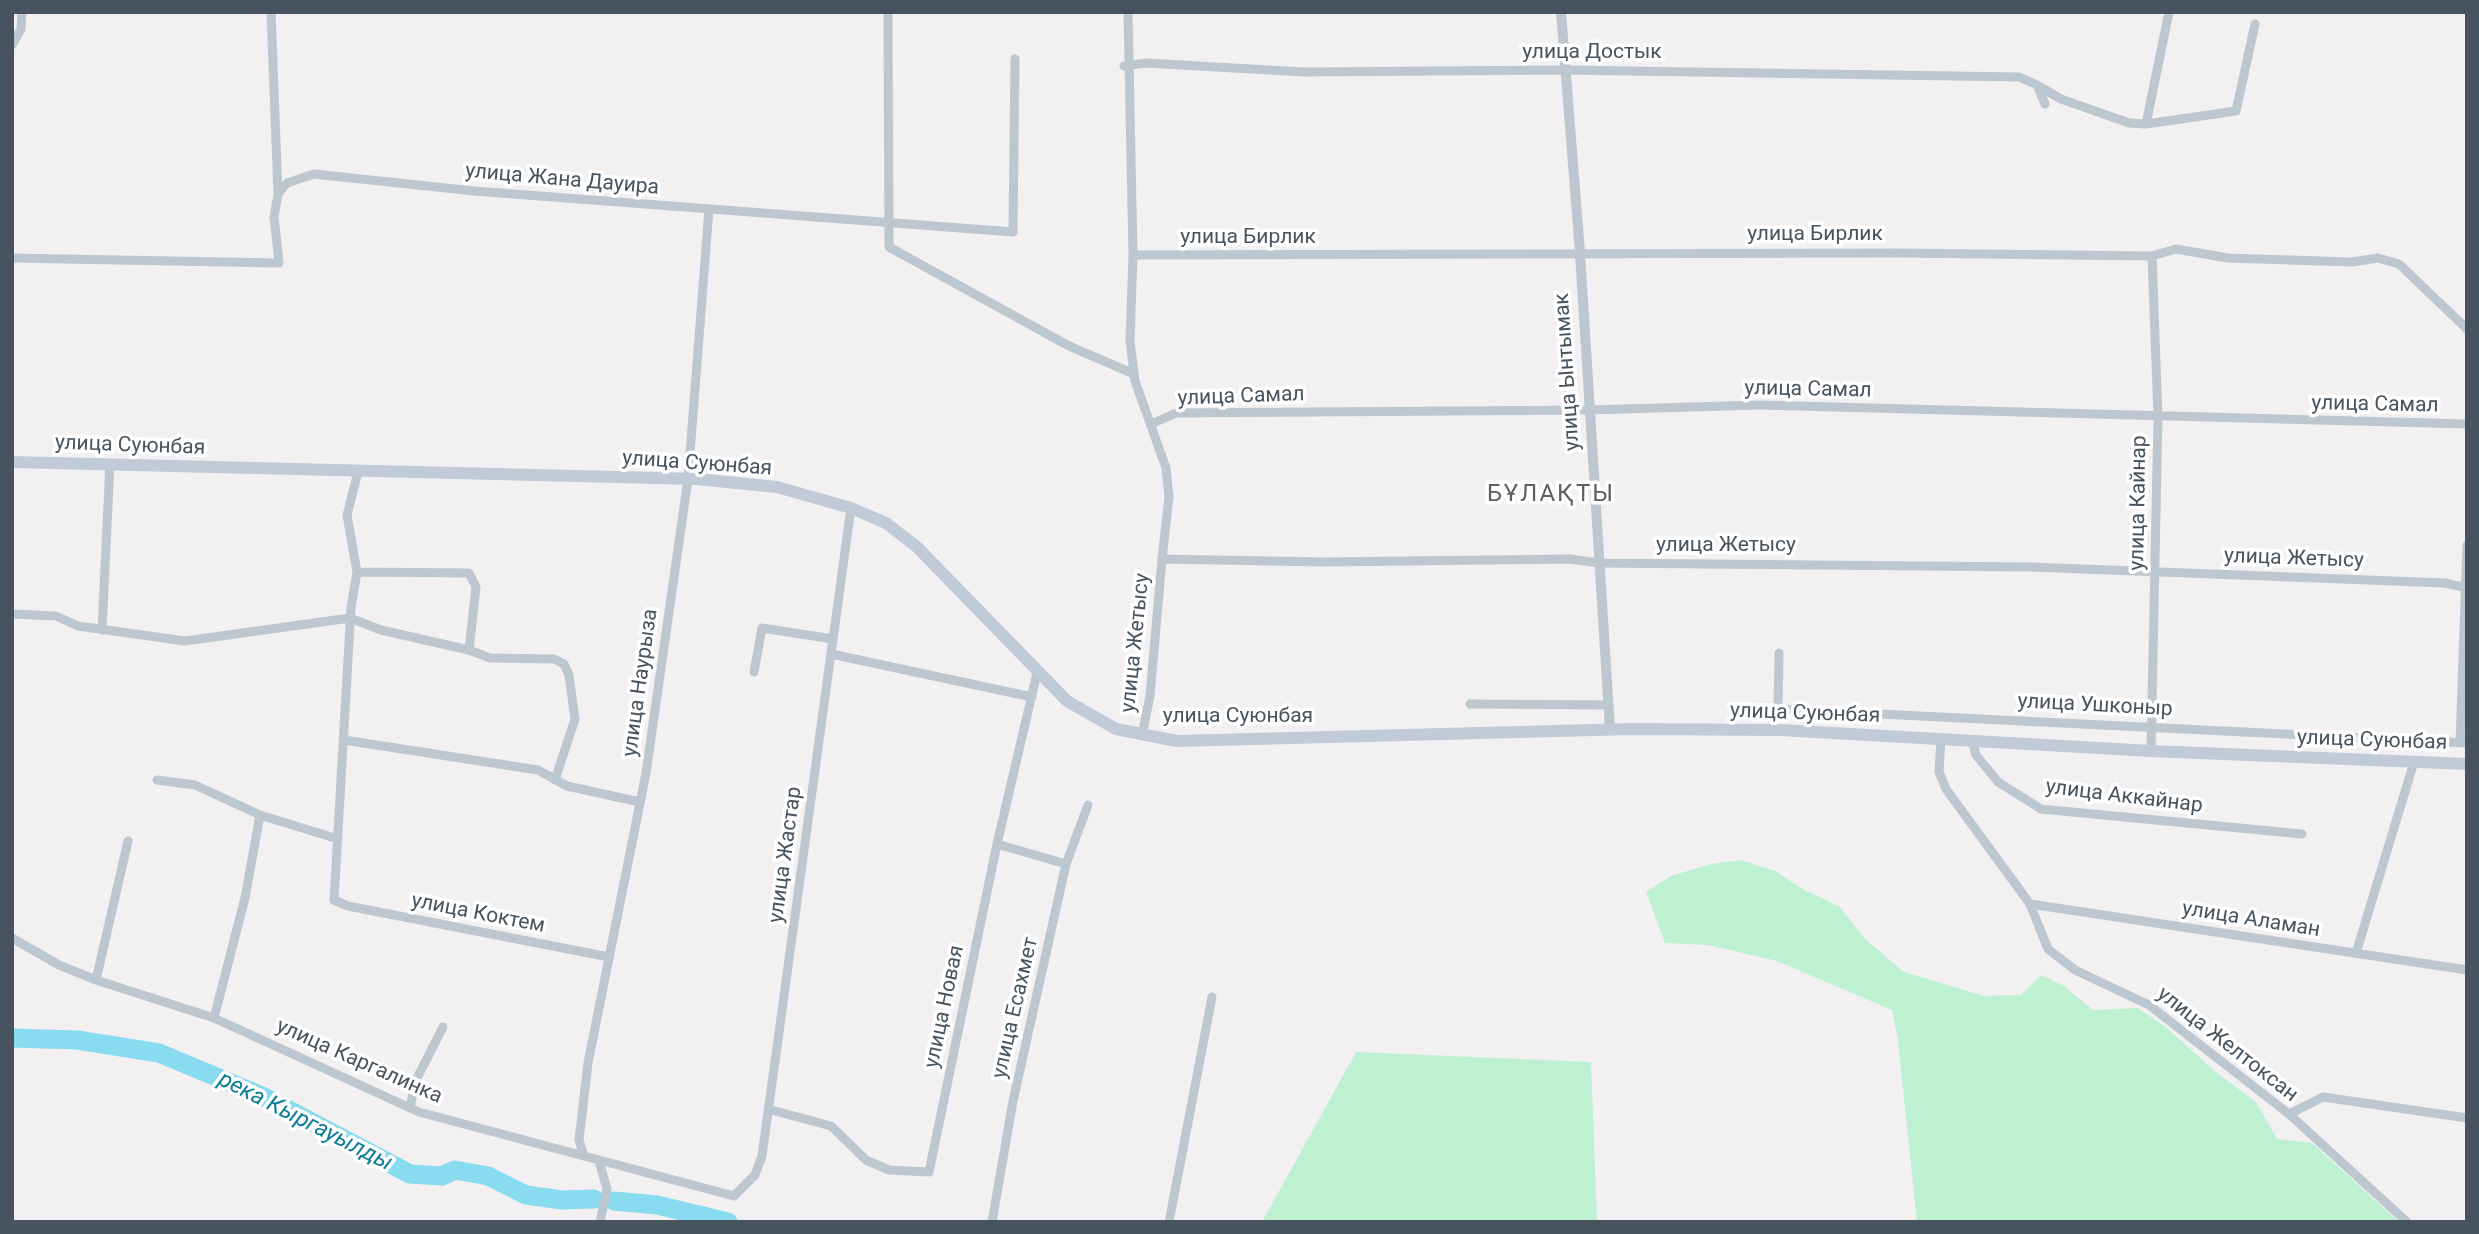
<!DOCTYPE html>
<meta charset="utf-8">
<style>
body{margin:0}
#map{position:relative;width:2479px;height:1234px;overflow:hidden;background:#f2f0f0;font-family:Roboto,sans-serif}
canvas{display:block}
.frame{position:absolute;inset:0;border:14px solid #47535e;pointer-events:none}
</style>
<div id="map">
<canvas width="2479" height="1234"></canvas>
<div class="frame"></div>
</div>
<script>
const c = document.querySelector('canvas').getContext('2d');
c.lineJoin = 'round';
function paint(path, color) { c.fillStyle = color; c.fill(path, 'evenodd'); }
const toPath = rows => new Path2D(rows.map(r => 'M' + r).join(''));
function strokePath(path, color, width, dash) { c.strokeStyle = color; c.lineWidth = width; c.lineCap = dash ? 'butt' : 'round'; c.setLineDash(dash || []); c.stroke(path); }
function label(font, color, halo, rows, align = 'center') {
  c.font = font + ' Roboto,sans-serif'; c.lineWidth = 7; c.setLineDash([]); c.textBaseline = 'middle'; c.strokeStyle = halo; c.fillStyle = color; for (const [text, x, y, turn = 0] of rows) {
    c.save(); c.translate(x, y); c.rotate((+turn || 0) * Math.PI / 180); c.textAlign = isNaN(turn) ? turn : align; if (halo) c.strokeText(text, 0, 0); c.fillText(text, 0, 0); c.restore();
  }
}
paint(toPath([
 [1741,860,1775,871,1804,890,1839,906,1865,939,1904,972,1984,996,2021,995,2041,975,2064,986,2093,1010,2138,1008,2168,1029,2217,1073,2256,1102,2277,1139,2312,1143,2399,1222,1917,1222,1898,1041,1892,1010,1777,961,1708,945,1665,943,1646,892,1671,876,1711,864],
 [1356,1052,1591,1062,1597,1222,1262,1222]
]), '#bdf1d1');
strokePath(toPath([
 [12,1038,77,1040,159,1053,262,1096,410,1174,442,1176,455,1170,488,1176,526,1195,562,1200,594,1199],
 [614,1201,657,1205,728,1222]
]), '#89dbef', 19);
strokePath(toPath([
 [271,12,278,194],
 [888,12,889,247,1069,346,1134,374],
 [1128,12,1133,255,1130,341,1135,381,1166,468,1169,497,1162,559],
 [12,45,21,29,22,12],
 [1124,66,1146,63,1304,72,1564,70,2019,77,2037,85,2045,104],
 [2037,85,2061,99,2129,123,2146,124,2169,12],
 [2146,124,2236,111,2255,24],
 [1133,255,1898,253,2152,256,2176,249,2228,258,2352,262,2378,258,2399,264,2467,329],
 [12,258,279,263,274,217,278,194,287,183,314,174,474,191,1013,232,1015,59],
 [1151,424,1176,413,1589,410,1760,405,2467,424],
 [358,472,347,515,357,572,351,608,334,900,348,906,609,957],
 [357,572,469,573,476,587,469,650],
 [12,614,56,616,78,626,185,641,350,618,381,630,469,650,490,658,554,659,564,664,569,675,575,719,555,780],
 [102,630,110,463],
 [1779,653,1778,709,2467,743],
 [831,654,1032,697],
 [754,672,762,628,833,639],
 [1470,704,1608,705],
 [1142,735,1150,696,1162,559,1324,562,1570,559,1599,563,2031,567,2445,583,2467,588],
 [1941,739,1939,772,1946,789,2030,904,2048,949,2075,970,2149,1005,2289,1114,2407,1222],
 [344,740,538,770,567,786,640,802],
 [1977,741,1974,748,1976,755,1998,782,2041,809,2302,834],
 [2460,743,2467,545],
 [2151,751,2158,417,2152,256],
 [157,780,195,785,260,815,338,839],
 [260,815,245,898,214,1018,419,1112,734,1196,755,1175,762,1156,851,508],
 [997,844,1066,864],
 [2030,904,2467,970],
 [12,938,59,965,96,980,214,1018],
 [2356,953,2414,762],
 [96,980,128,841],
 [410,1108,415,1082,443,1027],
 [768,1109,831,1126,866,1160,889,1170,929,1172,997,844,1037,673],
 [2289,1114,2323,1097,2467,1118],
 [584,1156,579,1140,588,1063,646,773,688,479,709,209],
 [599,1161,607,1189,600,1222],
 [992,1222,1013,1101,1066,864,1088,805],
 [1169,1222,1212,997]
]), '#bdc7cf', 9);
strokePath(toPath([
 [1561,12,1580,253,1610,729]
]), '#bdc7cf', 10);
strokePath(toPath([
 [12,462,697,479,777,487,851,508,886,523,917,547,1067,701,1116,729,1177,741,1632,729,1780,730,2151,751,2467,764]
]), '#c0cbd7', 12);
label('21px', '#47535e', '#fff', [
 ["улица Достык",1592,53],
 ["улица Жана Дауира",562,180,5],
 ["улица Бирлик",1815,235],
 ["улица Бирлик",1248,238],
 ["улица Ынтымак",1568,372,-94],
 ["улица Самал",1808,390,1],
 ["улица Самал",1241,397,-2],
 ["улица Самал",2375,405,1],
 ["улица Суюнбая",130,446,2],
 ["улица Суюнбая",697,464,4],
 ["улица Кайнар",2139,503,-89],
 ["улица Жетысу",1726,546],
 ["улица Жетысу",2294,559,2],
 ["улица Жетысу",1136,643,-84],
 ["улица Наурыза",641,683,-82],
 ["улица Ушконыр",2095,706,3],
 ["улица Суюнбая",1805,714,2],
 ["улица Суюнбая",1238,717],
 ["улица Суюнбая",2372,741,2],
 ["улица Аккайнар",2124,797,7],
 ["улица Жастар",786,855,-82],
 ["улица Коктем",478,914,11],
 ["улица Аламан",2251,920,9],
 ["улица Новая",945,1007,-78],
 ["улица Есахмет",1016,1008,-77],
 ["улица Желтоксан",2227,1045,38],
 ["улица Каргалинка",359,1062,24]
]);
label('italic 23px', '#097b97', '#fff', [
 ["река Кыргауылды",305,1122,27]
]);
c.letterSpacing = '2px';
label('24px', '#5c6065', '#fff', [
 ["БҰЛАҚТЫ",1551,495]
]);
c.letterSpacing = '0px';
</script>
